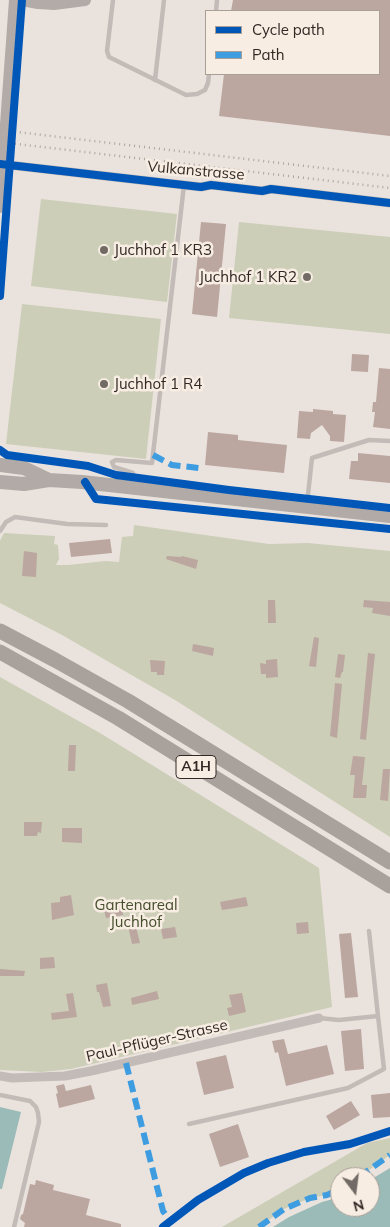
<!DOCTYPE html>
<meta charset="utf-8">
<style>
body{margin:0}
#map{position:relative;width:390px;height:1227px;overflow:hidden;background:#eae3dd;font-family:Mulish,sans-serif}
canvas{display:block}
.legend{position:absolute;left:205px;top:10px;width:175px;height:65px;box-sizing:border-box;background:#f7ede3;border:1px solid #a89f97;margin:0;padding:6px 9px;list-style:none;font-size:15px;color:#322925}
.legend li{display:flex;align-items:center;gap:10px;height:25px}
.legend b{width:25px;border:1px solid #a89f97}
.north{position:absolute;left:330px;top:1167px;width:50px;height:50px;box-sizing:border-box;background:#f7ede3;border:1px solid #a89f97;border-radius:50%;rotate:165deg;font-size:14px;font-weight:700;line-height:20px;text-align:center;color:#322925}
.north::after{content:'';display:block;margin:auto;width:18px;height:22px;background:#726a65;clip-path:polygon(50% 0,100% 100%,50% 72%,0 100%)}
</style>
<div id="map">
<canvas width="390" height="1227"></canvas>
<ul class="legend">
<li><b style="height:6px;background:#0057b8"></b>Cycle path</li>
<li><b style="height:6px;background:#3e9ce0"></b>Path</li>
</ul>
<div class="north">N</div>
</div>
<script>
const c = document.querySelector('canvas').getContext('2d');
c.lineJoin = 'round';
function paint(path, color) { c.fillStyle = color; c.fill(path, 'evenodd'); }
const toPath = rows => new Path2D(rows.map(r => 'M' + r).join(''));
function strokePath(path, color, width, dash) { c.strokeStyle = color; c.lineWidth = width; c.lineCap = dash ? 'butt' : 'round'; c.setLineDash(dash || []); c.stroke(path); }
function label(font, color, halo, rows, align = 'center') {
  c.font = font + ' Mulish,sans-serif'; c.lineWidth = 5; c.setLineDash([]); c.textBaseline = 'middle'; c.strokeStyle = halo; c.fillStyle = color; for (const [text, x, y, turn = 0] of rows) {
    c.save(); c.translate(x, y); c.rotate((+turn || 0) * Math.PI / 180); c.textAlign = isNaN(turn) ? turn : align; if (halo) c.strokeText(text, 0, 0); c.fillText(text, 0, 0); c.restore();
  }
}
paint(toPath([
 [41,199,177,214,167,302,31,286],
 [239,222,390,237,390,334,229,318],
 [22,304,161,319,146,459,6,444],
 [134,525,269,544,308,543,390,551,390,837,175,700,62,635,0,603,0,541,4,533,55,536,54,544,58,545,59,559,56,565,68,565,106,561,119,562,122,537,133,536],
 [0,677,100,733,319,868,332,1007,71,1069,42,1072,0,1070],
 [390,1138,390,1155,359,1177,340,1177,340,1189,327,1195,310,1198,284,1209,259,1227,222,1227,367,1143]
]), '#ccceb8');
paint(toPath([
 [0,1107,21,1112,2,1189,0,1189],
 [390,1168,390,1227,273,1227,289,1217,322,1202,340,1197,340,1207,370,1207,370,1180]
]), '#9bbbb8');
paint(toPath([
 [233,0,390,0,390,136,219,116,224,74,379,74,379,11,231,11],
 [201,222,226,224,217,317,192,314],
 [352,354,369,355,368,372,351,371],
 [379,368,390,369,390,429,373,427,375,412,372,412,373,402,376,402],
 [313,409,333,411,333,414,346,415,344,442,330,441,330,436,322,425,311,433,310,439,297,438,299,411,313,412],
 [208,432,238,435,238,440,287,445,284,473,205,465],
 [358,453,390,456,390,483,349,479,351,461,358,461],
 [110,539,112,553,71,557,69,543],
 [24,551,37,553,36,577,22,576],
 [167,556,181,557,182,556,198,560,196,569,166,559],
 [268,600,275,600,276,623,268,623],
 [364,600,390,602,390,616,372,613,373,608,363,607],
 [314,637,319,638,316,667,309,666],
 [193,644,214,648,213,656,192,651],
 [368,653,375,654,366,740,360,739],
 [338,654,345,655,343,672,342,672,340,678,335,677],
 [277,659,278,677,266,678,266,674,261,674,260,663,266,664,266,660],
 [150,660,165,661,164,675,157,675,157,672,151,672],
 [335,683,342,684,337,738,330,736],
 [69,745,76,745,75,771,68,771],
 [353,756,365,757,362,785,367,785,366,798,353,798,355,775,350,775],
 [383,769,390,769,388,801,380,800],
 [24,822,42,822,41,833,38,832,37,836,24,836],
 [62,828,82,828,82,843,62,842],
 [71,895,74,915,52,920,51,903,60,902,60,897],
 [246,897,248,906,222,910,220,902],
 [122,903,123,915,106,918,103,905],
 [139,919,140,926,136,927,140,943,132,944,127,921],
 [308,922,309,933,297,934,296,923],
 [175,927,177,937,163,939,161,929],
 [351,933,358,997,345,998,339,934],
 [54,957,55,968,40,969,40,958],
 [0,969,25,971,24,976,0,976],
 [107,983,111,1006,103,1007,99,992,97,992,96,985],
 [157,991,159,999,132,1005,131,998],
 [73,993,77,1017,52,1020,51,1013,69,1011,66,994],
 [242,993,246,1012,229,1016,227,1008,232,1007,229,995],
 [361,1029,364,1069,345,1071,341,1031],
 [284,1039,288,1054,327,1045,334,1074,286,1086,278,1052,275,1053,272,1041],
 [226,1055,234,1088,204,1095,196,1062],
 [64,1084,66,1091,91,1085,95,1099,59,1108,56,1094,58,1093,56,1086],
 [390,1093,390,1117,373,1118,371,1095],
 [351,1101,360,1115,334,1130,326,1116],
 [238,1124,249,1157,220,1167,209,1134],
 [36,1180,54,1185,53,1190,90,1199,86,1215,121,1224,121,1227,24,1227,25,1223,20,1219,21,1215,23,1214,30,1184,35,1185]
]), '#bca6a0');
strokePath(toPath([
 [113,0,107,51,109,57,186,95,197,94,205,90,208,83,209,74],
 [216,11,217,0],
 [155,80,164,0],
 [133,478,133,473,114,467,112,462,116,460,152,463,184,185],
 [307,504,312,458,369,440,390,441],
 [0,531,6,522,15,517,67,524,106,525],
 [369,931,378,1016],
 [0,1095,30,1101,36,1107,38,1113,39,1122,14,1227],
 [189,1124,348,1088,384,1069,378,1016,339,1020,319,1018]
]), '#c2bbb7', 4.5);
strokePath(toPath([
 [0,164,201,187,211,185,262,191,271,189,390,203],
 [0,1076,12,1078,65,1076,91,1071,319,1018]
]), '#c2bbb7', 9);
strokePath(toPath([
 [22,0,38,3,54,4,85,0]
]), '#b3aba7', 12);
strokePath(toPath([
 [0,465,24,468,49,480],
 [0,482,24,484,49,480,82,482,390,516]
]), '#b1aaa6', 14);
strokePath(toPath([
 [0,631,55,660,128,701,390,862],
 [0,652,118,718,390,886]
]), '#a9a29c', 15);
strokePath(toPath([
 [0,130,390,176],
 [0,142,390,188]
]), '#aaa4a1', 2.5, [1, 4]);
strokePath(toPath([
 [0,207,15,0]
]), '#b3aba7', 12);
strokePath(toPath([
 [153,455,172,465,199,468],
 [126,1063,163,1211,170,1221],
 [359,1177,390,1155],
 [259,1227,284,1209,310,1198,327,1195,340,1189]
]), '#3e9ce0', 6, [12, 6]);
strokePath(toPath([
 [0,164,201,187,211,185,262,191,271,189,390,203],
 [0,296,22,0],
 [0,450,7,455,88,466,116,475,229,490,390,508],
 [85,482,96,499,390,529],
 [163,1227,198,1200,244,1173,268,1163,304,1152,350,1144,390,1131]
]), '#0057b8', 8);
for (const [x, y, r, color] of [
 [104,250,5,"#726a65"],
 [307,277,5,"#726a65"],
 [104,384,5,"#726a65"]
]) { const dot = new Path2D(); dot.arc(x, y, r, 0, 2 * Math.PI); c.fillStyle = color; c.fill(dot); strokePath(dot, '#f7ede3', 2); }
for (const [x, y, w] of [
 [196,767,40]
]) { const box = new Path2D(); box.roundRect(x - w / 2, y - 11.5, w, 23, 4); c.fillStyle = '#f7ede3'; c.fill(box); strokePath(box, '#322925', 1); }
label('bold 14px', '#322925', null, [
 ["A1H",196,767]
]);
label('15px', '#322925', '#f7ede3', [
 ["Vulkanstrasse",196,171,5],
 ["Paul-Pflüger-Strasse",157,1041,-13]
]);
label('15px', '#322925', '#f7ede3', [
 ["Juchhof 1 KR3",114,250],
 ["Juchhof 1 KR2",297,277,"right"],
 ["Juchhof 1 R4",114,384]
], 'left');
label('15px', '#444e2b', '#f7ede3', [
 ["Gartenareal",136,905],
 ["Juchhof",136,922]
]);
</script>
